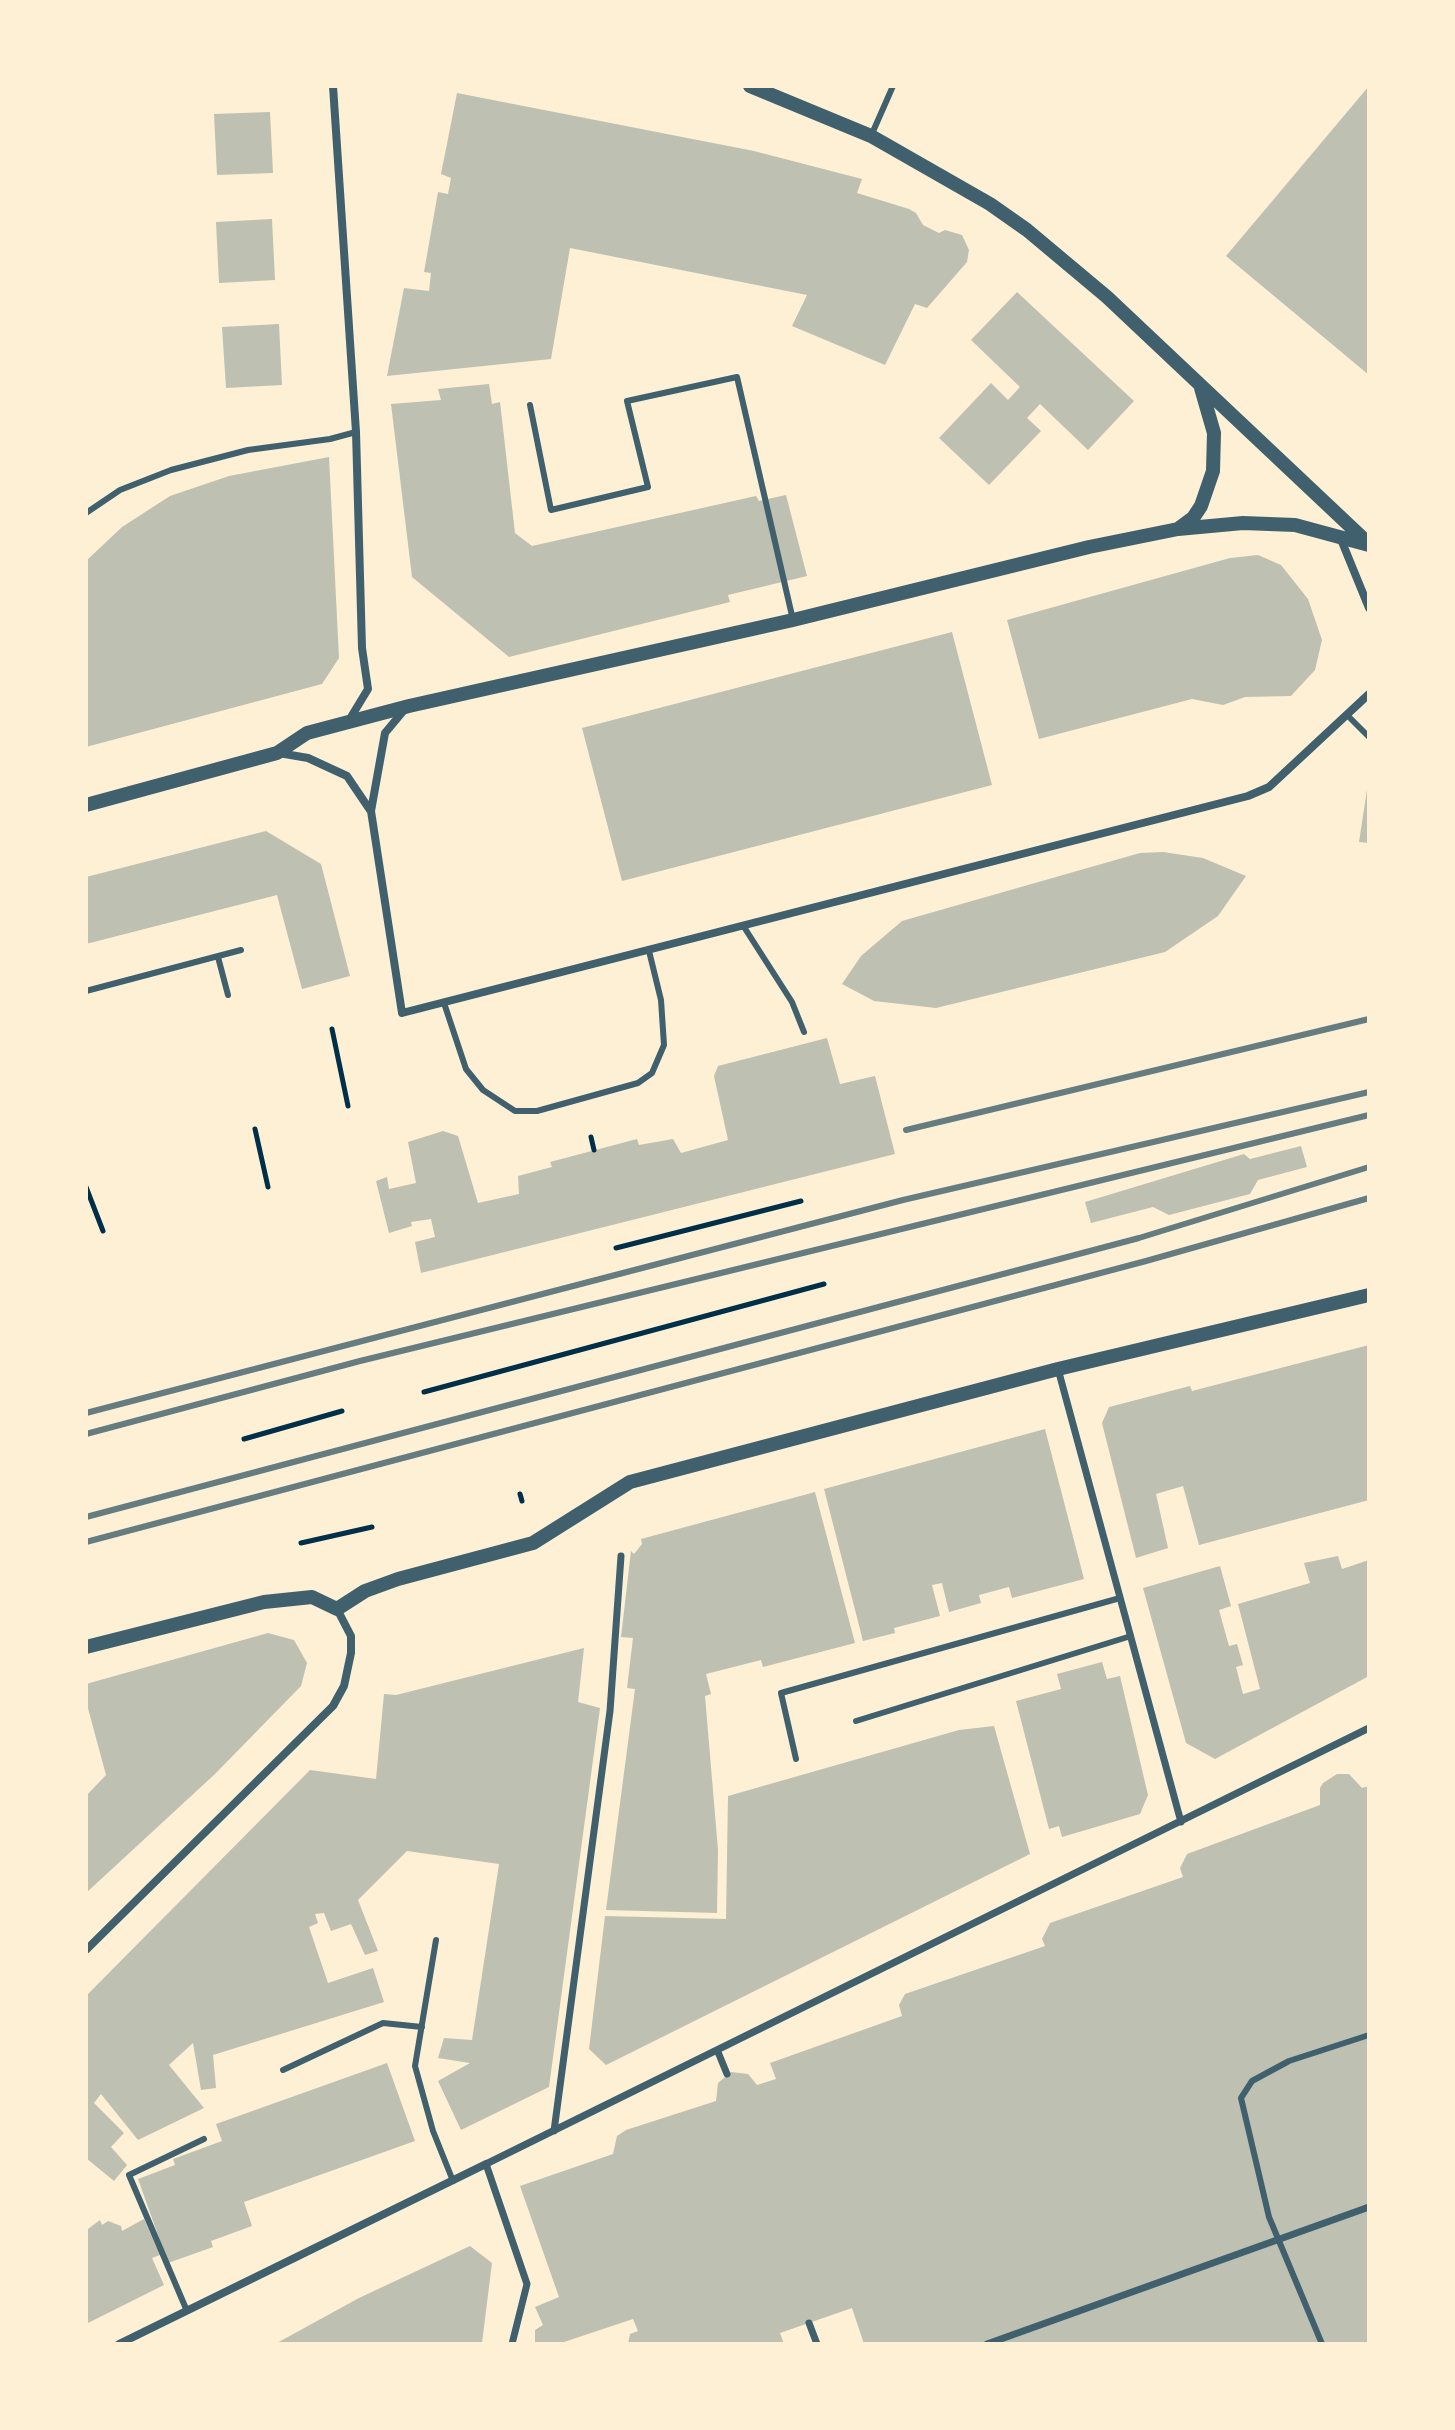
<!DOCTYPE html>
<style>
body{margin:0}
#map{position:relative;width:1455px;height:2430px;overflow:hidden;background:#fdf0d5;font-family:Quicksand,sans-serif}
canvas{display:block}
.frame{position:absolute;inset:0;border:88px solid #fdf0d5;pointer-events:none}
</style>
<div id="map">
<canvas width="1455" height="2430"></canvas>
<div class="frame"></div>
</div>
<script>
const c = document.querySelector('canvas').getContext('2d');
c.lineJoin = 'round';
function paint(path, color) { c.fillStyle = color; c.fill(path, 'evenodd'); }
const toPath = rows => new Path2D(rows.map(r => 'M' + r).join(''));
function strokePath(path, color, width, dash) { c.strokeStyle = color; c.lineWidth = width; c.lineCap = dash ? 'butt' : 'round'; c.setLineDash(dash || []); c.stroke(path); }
paint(toPath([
 [1369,86,1369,375,1226,256],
 [457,93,754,151,862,179,857,193,909,209,916,213,923,225,939,233,945,230,962,235,969,250,967,262,927,308,915,304,885,365,792,326,807,295,570,248,551,359,387,376,404,288,429,291,431,273,424,272,438,192,448,194,451,178,441,174],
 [270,112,273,173,217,175,214,114],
 [272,219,275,280,219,283,216,222],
 [1017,292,1134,401,1088,450,1040,404,1027,418,1041,431,989,485,939,438,991,383,1008,400,1020,387,971,340],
 [279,324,282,385,226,388,222,327],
 [489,384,492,404,500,402,515,533,532,546,756,496,759,501,786,495,807,576,728,595,730,602,509,657,412,577,391,404,441,400,438,389],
 [329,457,339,658,322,684,86,747,86,561,122,527,170,496,229,476],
 [1258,555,1281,565,1308,599,1322,640,1315,670,1291,696,1245,697,1223,705,1192,699,1039,739,1007,620,1230,558],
 [952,632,992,785,622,881,582,728],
 [1368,783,1369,784,1369,843,1359,842],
 [266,831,321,864,350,976,302,989,277,895,86,944,86,877],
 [1163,852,1203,858,1246,876,1218,916,1165,952,936,1008,874,1001,842,984,861,956,902,921,1140,853],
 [827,1038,840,1084,875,1076,895,1154,421,1273,415,1242,435,1237,431,1219,411,1222,412,1226,389,1233,376,1181,387,1177,389,1189,416,1183,408,1142,443,1131,458,1136,478,1203,519,1194,518,1176,552,1167,550,1162,637,1139,639,1145,673,1139,681,1153,728,1140,714,1076,718,1066],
 [1301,1146,1307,1167,1258,1180,1250,1194,1169,1215,1153,1207,1091,1223,1085,1202,1244,1154,1250,1159],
 [1369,1345,1369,1500,1199,1545,1183,1486,1156,1494,1168,1548,1136,1558,1102,1423,1109,1407,1190,1386,1192,1391],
 [1045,1429,1084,1579,1012,1598,1009,1587,979,1595,981,1603,949,1612,942,1583,932,1585,940,1616,894,1628,895,1633,863,1641,824,1489],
 [815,1492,855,1643,763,1667,761,1660,706,1674,711,1694,705,1696,718,1850,717,1913,606,1910,635,1689,627,1688,633,1638,621,1637,631,1551,634,1554,642,1544,641,1539],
 [1338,1556,1342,1569,1369,1560,1369,1676,1215,1759,1186,1743,1143,1588,1220,1566,1231,1606,1219,1610,1229,1646,1237,1644,1243,1665,1236,1667,1243,1694,1260,1689,1238,1604,1310,1583,1304,1563],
 [268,1633,294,1640,307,1663,301,1686,215,1774,86,1893,86,1796,106,1775,86,1701,86,1684],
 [584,1648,578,1702,600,1708,549,2087,461,2130,438,2081,470,2063,438,2058,444,2038,472,2040,499,1864,407,1851,358,1900,378,1951,365,1955,351,1924,331,1931,324,1913,315,1914,318,1923,309,1927,328,1983,373,1968,384,2002,213,2055,216,2088,201,2090,193,2043,169,2065,204,2108,138,2140,101,2094,94,2103,124,2133,111,2147,127,2165,114,2181,86,2158,86,1996,310,1770,376,1779,384,1694,396,1695],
 [1102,1662,1107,1679,1120,1676,1148,1795,1140,1814,1062,1837,1059,1826,1049,1829,1016,1701,1061,1689,1057,1674],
 [994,1726,1030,1854,606,2065,589,2049,605,1916,726,1919,728,1796,959,1730],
 [1349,1774,1362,1788,1369,1786,1369,2344,864,2344,852,2308,780,2333,784,2344,628,2344,630,2334,638,2331,633,2319,558,2344,535,2344,535,2330,543,2325,535,2307,559,2297,520,2186,613,2154,617,2136,626,2130,716,2101,718,2083,731,2072,748,2074,757,2085,776,2079,770,2063,902,2016,899,2005,905,1994,1045,1946,1042,1939,1050,1923,1183,1877,1180,1868,1187,1854,1320,1805,1320,1788,1323,1783,1337,1774],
 [387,2063,415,2141,244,2202,252,2226,211,2241,213,2247,168,2263,138,2179,175,2165,173,2159,222,2141,216,2124],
 [144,2219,160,2255,152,2258,164,2285,86,2324,86,2225,88,2229,100,2220,102,2225,108,2221,121,2226,122,2231],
 [470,2246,492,2263,482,2343,275,2344,359,2298]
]), '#bec0b2');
strokePath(toPath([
 [332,1029,348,1106],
 [255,1129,268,1187],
 [591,1137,594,1150],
 [86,1187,103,1231],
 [616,1248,801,1201],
 [424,1392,824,1284],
 [244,1439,342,1411],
 [520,1494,522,1501],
 [301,1543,372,1527]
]), '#003049', 5);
strokePath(toPath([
 [871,136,893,86],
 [530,405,551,510,648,487,627,401,737,377,793,620],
 [86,513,120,490,171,470,248,450,330,439,356,432],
 [1347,715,1369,737],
 [744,927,792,1002,804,1032],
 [218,957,228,995],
 [86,991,241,950],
 [444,1003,466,1069,483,1090,515,1111,537,1111,638,1083,652,1073,664,1045,661,1000,649,951],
 [856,1721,1131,1636],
 [796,1759,781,1693,1120,1598],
 [436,1940,415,2066,433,2131,453,2181],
 [283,2070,383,2023,422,2027],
 [187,2311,129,2175,204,2139],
 [1322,2344,1269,2217,1241,2098,1252,2081,1289,2061,1369,2035]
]), '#3f606c', 6);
strokePath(toPath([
 [1058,1369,1181,1822],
 [718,2052,727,2074],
 [554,2131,610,1711,621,1556],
 [809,2323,817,2344],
 [512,2344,527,2284,486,2164,1369,1728],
 [987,2344,1369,2207]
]), '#3f606c', 7);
strokePath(toPath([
 [333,86,356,432,362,648,368,689,348,722],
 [1340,537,1369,608],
 [405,709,385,733,371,811,402,1013,1248,796,1269,787,1369,694],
 [279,753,308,758,347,776,370,810],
 [86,1950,333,1706,344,1686,351,1653,351,1636,337,1609],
 [119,2344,486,2164]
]), '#3f606c', 8);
strokePath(toPath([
 [750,86,871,136,990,204,1027,230,1107,297,1369,544],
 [1178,529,1193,518,1201,506,1213,471,1214,433,1201,388],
 [86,805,277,753,307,733,409,706,793,620,1089,547,1178,529,1243,523,1295,525,1369,545],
 [86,1647,264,1602,312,1597,337,1609,365,1591,398,1579,533,1543,630,1482,1058,1369,1369,1295]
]), '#3f606c', 14);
strokePath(toPath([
 [906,1130,1369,1019],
 [86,1413,903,1200,1369,1092],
 [86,1434,360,1361,1369,1115],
 [86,1517,1139,1238,1369,1167],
 [86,1542,1146,1261,1369,1198]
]), '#657d81', 6);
</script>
